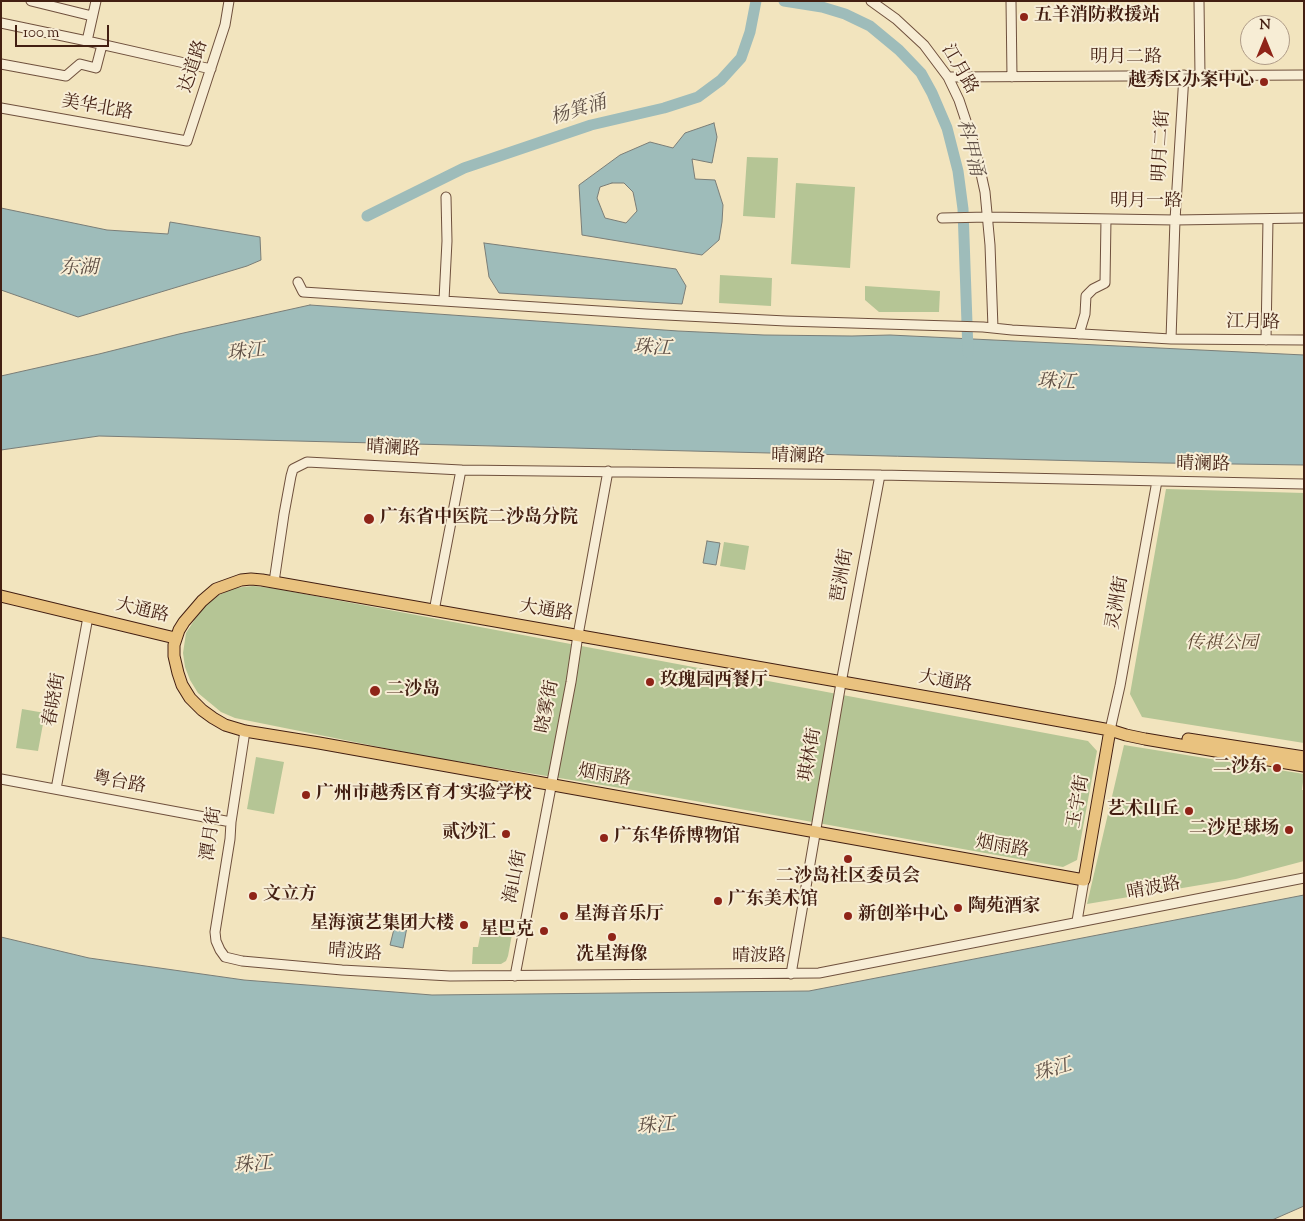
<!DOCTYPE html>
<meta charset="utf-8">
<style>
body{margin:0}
#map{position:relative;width:1305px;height:1221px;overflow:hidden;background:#f2e4be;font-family:"Sorts Mill Goudy",serif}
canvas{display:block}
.frame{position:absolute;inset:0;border:2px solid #431f12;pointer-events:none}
.north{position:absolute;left:1240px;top:15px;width:50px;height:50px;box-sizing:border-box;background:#f7edd5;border:1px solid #af9b87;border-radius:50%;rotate:0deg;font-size:14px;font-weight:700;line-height:20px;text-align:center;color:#431f12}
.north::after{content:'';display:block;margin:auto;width:18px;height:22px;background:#8f2418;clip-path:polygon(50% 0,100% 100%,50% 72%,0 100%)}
.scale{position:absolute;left:15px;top:25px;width:94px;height:22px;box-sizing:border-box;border:2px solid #431f12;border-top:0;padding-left:6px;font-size:15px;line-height:18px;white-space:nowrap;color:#431f12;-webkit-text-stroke:4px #f7edd5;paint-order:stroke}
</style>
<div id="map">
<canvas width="1305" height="1221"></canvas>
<div class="frame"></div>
<div class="north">N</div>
<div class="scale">100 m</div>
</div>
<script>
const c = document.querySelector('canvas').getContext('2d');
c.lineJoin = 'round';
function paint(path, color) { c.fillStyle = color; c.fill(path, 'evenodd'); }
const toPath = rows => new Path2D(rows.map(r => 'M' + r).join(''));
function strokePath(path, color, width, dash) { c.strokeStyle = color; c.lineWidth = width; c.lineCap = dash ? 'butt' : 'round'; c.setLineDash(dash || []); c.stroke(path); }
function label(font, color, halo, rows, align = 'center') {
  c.font = font + ' "Sorts Mill Goudy","Noto Serif SC",serif'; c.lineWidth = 4; c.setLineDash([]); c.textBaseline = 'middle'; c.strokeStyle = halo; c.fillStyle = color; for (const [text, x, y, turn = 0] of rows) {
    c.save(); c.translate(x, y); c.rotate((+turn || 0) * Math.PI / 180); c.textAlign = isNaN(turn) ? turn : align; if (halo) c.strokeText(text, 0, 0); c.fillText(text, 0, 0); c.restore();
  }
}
paint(toPath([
 [747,157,778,158,775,218,743,216],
 [796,183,855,187,850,268,791,264],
 [720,275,772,278,771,306,719,303],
 [865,286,940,291,939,312,879,312,865,300],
 [1166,489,1304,493,1304,743,1142,717,1130,694],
 [724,542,749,546,745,570,720,566],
 [253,586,272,588,1088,741,1097,751,1077,860,1063,867,645,792,424,756,235,718,221,712,198,693,190,680,185,667,183,653,186,633,195,619,206,605,219,595,234,588],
 [22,709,45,713,38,751,16,748],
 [1124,745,1304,774,1302,790,1304,790,1304,861,1236,879,1087,904],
 [256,757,284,762,274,814,247,809],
 [482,926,511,926,513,929,508,956,506,961,501,964,472,964,473,947,478,947]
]), '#b5c595');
const water = toPath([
 [714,123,717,137,712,163,692,159,695,179,715,180,723,205,722,222,719,240,702,255,582,235,579,185,620,155,650,142,673,148,685,133,714,123],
 [612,183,624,183,633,192,637,211,626,223,605,218,597,198,600,187,612,183],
 [1,208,107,230,168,234,170,222,260,237,261,260,247,266,78,317,1,290,1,208],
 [484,243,676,269,686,286,682,304,499,293,489,277,484,243],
 [310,305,678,331,764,335,852,336,890,335,1304,355,1304,465,1164,463,99,436,1,450,1,376,99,354,179,334,310,305],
 [707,541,720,543,716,565,703,563,707,541],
 [1304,895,1304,1206,1272,1220,1,1220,1,937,89,958,244,980,432,995,809,991,1304,895],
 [395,925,407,927,403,948,390,945,395,925]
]);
paint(water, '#9ebcba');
strokePath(water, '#7a7d77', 1);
strokePath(toPath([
 [784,1,822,7,845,14,870,26,899,50,921,73,932,93,947,128,958,171,963,209,968,352],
 [367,216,464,168,591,125,664,108,698,97,721,80,741,58,750,32,756,1]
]), '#9ebcba', 11);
const minor = toPath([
 [31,1,92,16],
 [871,1,896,19,924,45,948,77,959,100,976,151,985,192,990,245,993,328],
 [1011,1,1012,77],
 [1199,1,1200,75],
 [1,23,87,41,211,69],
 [87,41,96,1],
 [1,64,66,76,80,64,96,68,102,45],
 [948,77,1304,75],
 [1,108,187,141,225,25,229,1],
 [942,218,988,217,1175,220,1304,218],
 [298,282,303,292,646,314,786,321,983,327,1012,330,1171,339,1304,340],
 [444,300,447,241,446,197],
 [1079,334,1085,314,1086,296,1093,289,1105,283,1106,219],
 [1171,339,1175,220,1184,75],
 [1266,340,1268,219],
 [274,582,284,514,291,476,293,469,307,462,461,470,880,475,1304,484],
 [434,611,461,470],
 [1110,730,1120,686,1157,481],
 [245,731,231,822,230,839,215,932,216,941,220,950,225,957,242,961,342,970,450,976,819,973,1304,878],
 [1,779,231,822],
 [56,789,88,617],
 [1077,921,1084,880],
 [791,974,841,683,880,475],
 [515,976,571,682,578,635,608,471]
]);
const major = toPath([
 [1,596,175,638],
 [1110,730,1084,880,319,743,245,731,225,725,213,718,202,710,190,698,182,685,178,673,174,656,174,645,179,630,184,622,202,601,216,589,241,580,251,579,262,580,956,702,1110,730,1126,735,1145,739,1304,766],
 [1188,739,1304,757]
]);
strokePath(minor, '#6f503d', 11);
strokePath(major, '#431f12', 13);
strokePath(minor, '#f7edd5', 9);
strokePath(major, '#e9c27f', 11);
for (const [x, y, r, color] of [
 [1024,17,5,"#8f2418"],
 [1264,82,5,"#8f2418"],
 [369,519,6,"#8f2418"],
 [650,682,5,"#8f2418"],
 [375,691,6,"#8f2418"],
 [1277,768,5,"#8f2418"],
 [306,795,5,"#8f2418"],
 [1189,811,5,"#8f2418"],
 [1289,830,5,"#8f2418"],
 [506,834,5,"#8f2418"],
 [604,838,5,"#8f2418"],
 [848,859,5,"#8f2418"],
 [253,896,5,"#8f2418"],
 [718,901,5,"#8f2418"],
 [958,908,5,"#8f2418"],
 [564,916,5,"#8f2418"],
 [848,916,5,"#8f2418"],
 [464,925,5,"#8f2418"],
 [544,931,5,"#8f2418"],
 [612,937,5,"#8f2418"]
]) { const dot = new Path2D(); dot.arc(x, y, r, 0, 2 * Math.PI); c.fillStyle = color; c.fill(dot); strokePath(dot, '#f7edd5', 2); }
label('bold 18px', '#431f12', '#f7edd5', [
 ["五羊消防救援站",1034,17],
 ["越秀区办案中心",1254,82,"right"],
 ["广东省中医院二沙岛分院",380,519],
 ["玫瑰园西餐厅",660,682],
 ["二沙岛",386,691],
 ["二沙东",1267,768,"right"],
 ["广州市越秀区育才实验学校",316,795],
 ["艺术山丘",1179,811,"right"],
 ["二沙足球场",1279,830,"right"],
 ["贰沙汇",496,834,"right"],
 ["广东华侨博物馆",614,838],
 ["二沙岛社区委员会",848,878,"center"],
 ["文立方",263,896],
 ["广东美术馆",728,901],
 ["陶苑酒家",968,908],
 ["星海音乐厅",574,916],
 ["新创举中心",858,916],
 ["星海演艺集团大楼",454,925,"right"],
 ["星巴克",534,931,"right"],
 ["冼星海像",612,956,"center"]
], 'left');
label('18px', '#431f12', '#f7edd5', [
 ["明月二路",1126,59],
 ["达道路",195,67,-72],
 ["江月路",958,70,60],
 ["美华北路",97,109,10],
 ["明月二街",1163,146,-87],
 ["明月一路",1146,203],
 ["江月路",1253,324,1],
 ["晴澜路",393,450,3],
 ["晴澜路",798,458,1],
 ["晴澜路",1203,466,1],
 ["琶洲街",844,576,-80],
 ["灵洲街",1119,603,-80],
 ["大通路",142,612,13],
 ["大通路",546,612,9],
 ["大通路",945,683,10],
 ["春晓街",56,700,-80],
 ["晓雾街",549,707,-79],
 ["琪林街",812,755,-80],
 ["烟雨路",604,777,10],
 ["粤台路",119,784,10],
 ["玉宇街",1080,802,-80],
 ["潭月街",213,834,-82],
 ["烟雨路",1002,848,10],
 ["海山街",517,877,-79],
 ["晴波路",1154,890,-11],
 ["晴波路",355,954,4],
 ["晴波路",759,958]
]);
label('italic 18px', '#604833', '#f7edd5', [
 ["传祺公园",1222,645]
]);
label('italic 19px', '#5e4e44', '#f7edd5', [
 ["杨箕涌",579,112,-17],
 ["科甲涌",968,148,76],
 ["东湖",79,270],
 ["珠江",652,350,2],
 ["珠江",246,354,-6],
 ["珠江",1056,384,2],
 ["珠江",1053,1072,-16],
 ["珠江",656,1128,-5],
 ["珠江",253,1167,-5]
]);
</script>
